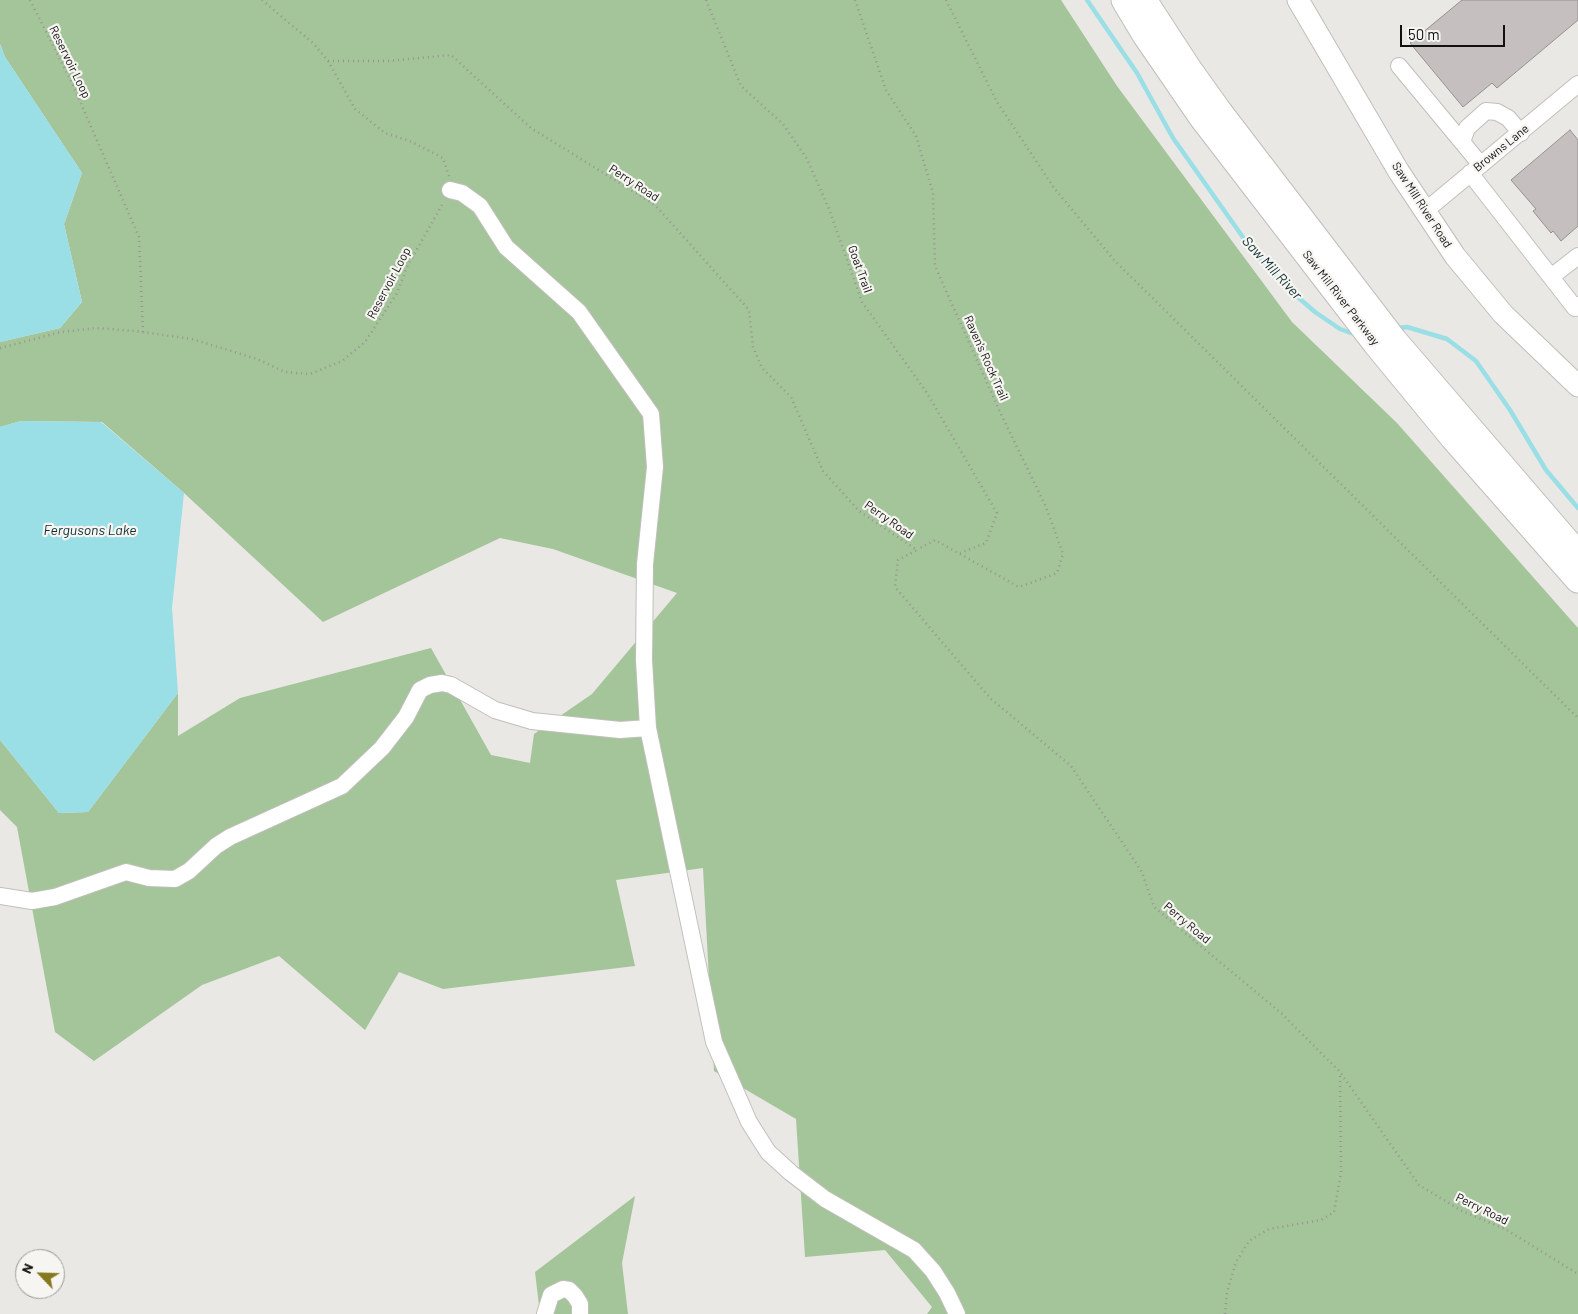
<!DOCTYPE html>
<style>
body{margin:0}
#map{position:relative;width:1578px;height:1314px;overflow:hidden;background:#e9e8e4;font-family:Barlow,sans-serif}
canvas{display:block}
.north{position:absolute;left:15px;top:1249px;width:50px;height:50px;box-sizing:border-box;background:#f6f5f2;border:1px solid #9b9a98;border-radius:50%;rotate:294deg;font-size:14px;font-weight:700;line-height:20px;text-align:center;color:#121110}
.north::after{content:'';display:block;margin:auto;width:18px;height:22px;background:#86781c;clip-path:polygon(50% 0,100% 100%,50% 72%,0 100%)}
.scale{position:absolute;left:1400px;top:25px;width:105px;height:22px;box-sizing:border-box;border:2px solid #121110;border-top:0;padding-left:6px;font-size:15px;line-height:18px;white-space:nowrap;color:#121110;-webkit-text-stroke:4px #f6f5f2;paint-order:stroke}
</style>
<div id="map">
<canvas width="1578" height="1314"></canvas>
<div class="north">N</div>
<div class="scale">50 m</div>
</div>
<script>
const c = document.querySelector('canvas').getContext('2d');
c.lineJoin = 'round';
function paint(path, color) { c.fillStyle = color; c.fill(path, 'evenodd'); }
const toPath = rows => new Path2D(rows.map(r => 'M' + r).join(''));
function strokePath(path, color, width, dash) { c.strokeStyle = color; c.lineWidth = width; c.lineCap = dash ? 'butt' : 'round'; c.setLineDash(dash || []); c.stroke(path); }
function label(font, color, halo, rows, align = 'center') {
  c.font = font + ' Barlow,sans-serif'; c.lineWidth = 4.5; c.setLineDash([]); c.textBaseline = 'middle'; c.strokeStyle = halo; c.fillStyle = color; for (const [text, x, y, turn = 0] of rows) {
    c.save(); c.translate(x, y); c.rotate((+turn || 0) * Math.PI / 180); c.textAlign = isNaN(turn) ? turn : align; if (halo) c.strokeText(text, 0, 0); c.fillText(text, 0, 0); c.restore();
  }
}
paint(toPath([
 [0,0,1061,0,1117,86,1292,322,1397,423,1578,628,1578,1314,927,1314,932,1307,885,1250,805,1257,796,1119,714,1071,703,868,616,880,635,966,443,989,399,972,365,1030,279,956,202,985,94,1061,55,1032,17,827,0,810,0,740,59,813,88,812,178,693,178,736,240,698,431,648,491,755,530,763,534,734,592,694,677,593,553,549,500,538,323,622,184,493,102,422,21,421,0,427,0,342,60,328,82,302,64,224,82,173,5,57,0,44],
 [635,1196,622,1263,628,1314,540,1314,535,1272]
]), '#a4c499');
paint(toPath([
 [0,44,5,57,82,173,64,224,82,302,60,328,0,342],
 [21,421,101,422,184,493,172,608,178,693,88,812,59,813,0,740,0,427]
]), '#9adee6');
strokePath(toPath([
 [1087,0,1137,73,1173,138,1247,243,1285,286,1315,312,1340,329,1351,333,1357,333],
 [1397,328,1407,327,1447,339,1476,361,1510,410,1546,470,1578,508]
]), '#9adee6', 4.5);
const building = toPath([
 [1462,0,1578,0,1578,20,1497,88,1492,83,1463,107,1410,43,1462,0],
 [1570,130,1578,140,1578,226,1561,241,1553,231,1551,233,1533,211,1536,209,1511,180,1570,130]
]);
paint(building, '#c5c0bf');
strokePath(building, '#95918f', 1);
const minor = toPath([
 [1399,66,1481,165],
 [1462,142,1467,128,1486,111,1497,112,1508,118,1521,133],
 [1470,173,1575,308,1578,305],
 [450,190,462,193,480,206,506,247,579,312,651,414,655,467,645,564,644,660,648,728,714,1042,749,1122,768,1152,791,1173,825,1199,914,1250,933,1271,947,1293,957,1314],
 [1424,212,1578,84],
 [1551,277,1578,256],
 [0,896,32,901,55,897,126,872,149,878,175,879,189,871,216,846,230,837,342,786,382,748,406,717,420,690,430,685,442,683,451,685,495,710,532,721,620,730,648,728],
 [545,1314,551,1295,563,1289,569,1290,575,1296,580,1304,580,1314]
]);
const major = toPath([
 [1298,0,1399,172,1455,256,1503,314,1578,386]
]);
const highway = toPath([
 [1124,0,1145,35,1202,118,1375,343,1453,438,1578,580],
 [1144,0,1189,69,1219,111,1395,341,1578,554]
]);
strokePath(minor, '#c0bfbb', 18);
strokePath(major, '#c0bfbb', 23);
strokePath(highway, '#c0bfbb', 27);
strokePath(toPath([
 [30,0,72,83,139,237,143,332],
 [262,0,314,44,328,61,355,109,385,133,410,141,443,158,449,176],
 [706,0,741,86,783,124,807,159,829,209,862,302,927,393,997,513,986,543,960,553],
 [855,0,886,90,916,136,933,193,935,266,1000,412,1046,507,1063,554,1057,573,1019,587,935,540,917,550],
 [946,0,997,102,1054,188,1115,261,1578,718],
 [328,61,388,61,451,55,531,128,655,205,749,310,753,347,762,368,791,397,823,471,859,511,917,550,898,560,895,587,990,698,1071,766,1142,872,1154,907,1281,1013,1340,1072,1419,1185,1462,1211,1505,1229,1578,1274],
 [0,348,61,332,96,328,135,331,192,339,257,359,285,372,310,374,342,361,365,342,397,293,407,267,443,203],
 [1225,1314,1227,1292,1236,1262,1249,1241,1269,1229,1321,1220,1334,1212,1341,1173,1340,1074]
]), '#969592', 2.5, [1, 4]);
strokePath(minor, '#fff', 16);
strokePath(major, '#fff', 21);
strokePath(highway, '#fff', 25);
label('12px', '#121110', '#f6f5f2', [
 ["Reservoir Loop",70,62,64],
 ["Browns Lane",1501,148,-39],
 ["Perry Road",634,183,33],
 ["Saw Mill River Road",1422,205,57],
 ["Goat Trail",860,269,70],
 ["Reservoir Loop",389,283,-62],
 ["Saw Mill River Parkway",1341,298,52],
 ["Raven's Rock Trail",986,358,66],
 ["Perry Road",889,520,35],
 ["Perry Road",1187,923,40],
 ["Perry Road",1482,1209,26]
]);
label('italic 14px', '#0d2f33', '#f6f5f2', [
 ["Saw Mill River",1272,268,47],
 ["Fergusons Lake",90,530]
]);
</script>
